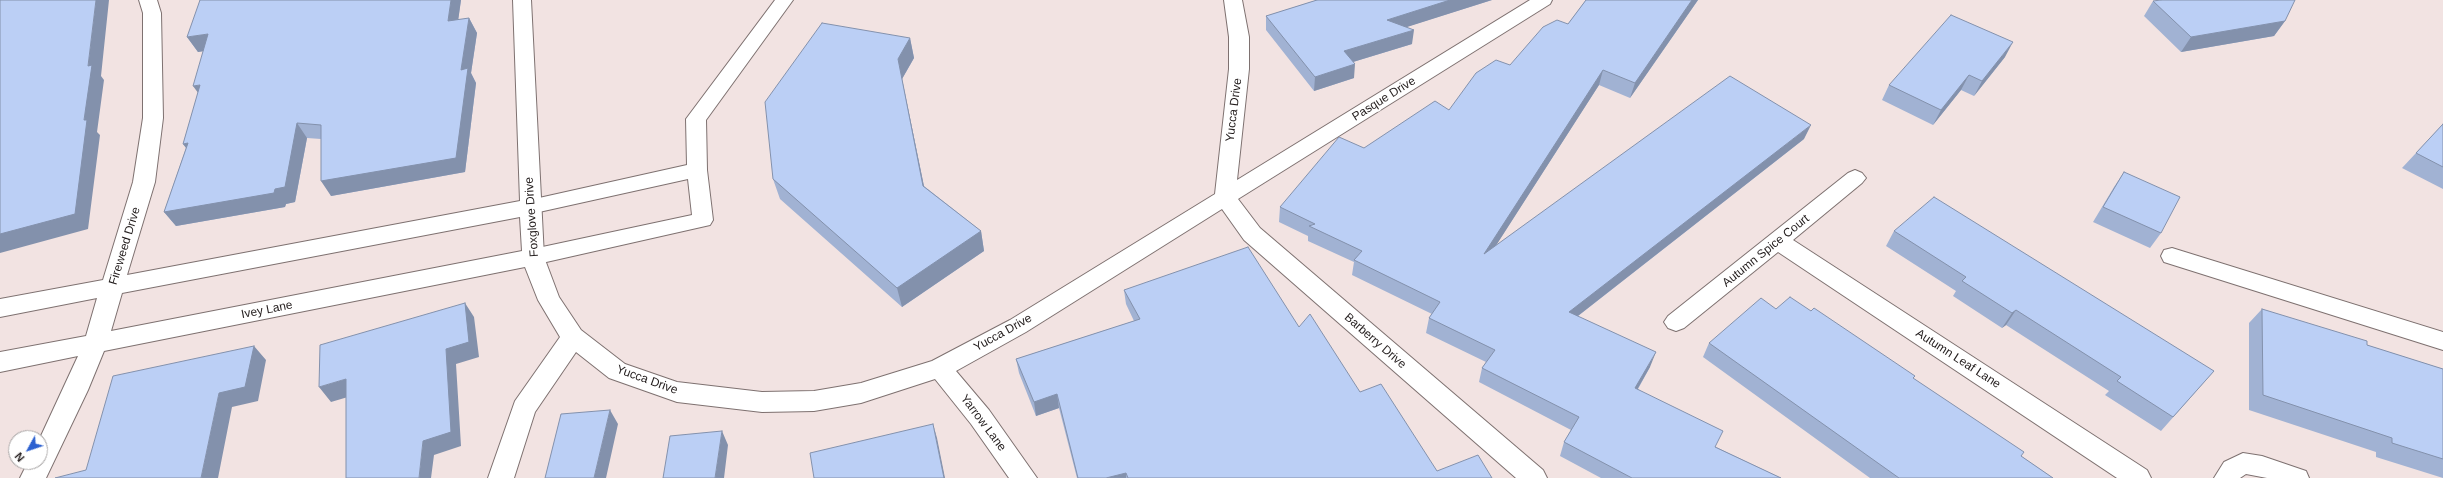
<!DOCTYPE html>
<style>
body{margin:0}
#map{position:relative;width:2443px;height:478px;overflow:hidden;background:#f2e3e2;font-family:Arial,sans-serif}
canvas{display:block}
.north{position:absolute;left:8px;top:430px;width:40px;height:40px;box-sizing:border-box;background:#fff;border:1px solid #a7a4a4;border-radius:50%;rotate:230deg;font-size:11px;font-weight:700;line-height:16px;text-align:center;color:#221c1c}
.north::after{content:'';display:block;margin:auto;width:14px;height:18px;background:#2d61d0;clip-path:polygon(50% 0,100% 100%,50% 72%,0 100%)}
</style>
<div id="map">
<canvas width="2443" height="478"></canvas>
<div class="north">N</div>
</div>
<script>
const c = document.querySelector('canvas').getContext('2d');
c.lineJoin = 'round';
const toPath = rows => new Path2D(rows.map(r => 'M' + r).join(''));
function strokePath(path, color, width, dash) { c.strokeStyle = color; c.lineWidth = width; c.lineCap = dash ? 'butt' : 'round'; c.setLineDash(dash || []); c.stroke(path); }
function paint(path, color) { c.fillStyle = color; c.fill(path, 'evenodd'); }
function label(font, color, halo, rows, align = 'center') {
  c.font = font + ' Arial,sans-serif'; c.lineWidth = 4; c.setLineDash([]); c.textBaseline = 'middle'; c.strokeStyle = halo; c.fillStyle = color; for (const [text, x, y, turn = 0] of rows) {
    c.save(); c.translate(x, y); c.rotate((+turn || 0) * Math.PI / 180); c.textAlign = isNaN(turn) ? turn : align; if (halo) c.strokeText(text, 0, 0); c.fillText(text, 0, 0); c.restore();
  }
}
const lane = toPath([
 [775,0,793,0,706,120,707,170,713,220,710,225,533,265,525,263,522,257,525,251,533,249,692,215,688,179,530,214,523,212,520,207,523,202,530,200,687,165,686,119,775,0],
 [2172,248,2443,332,2443,350,2164,262,2161,256,2164,250,2172,248],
 [2243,453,2262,456,2306,471,2309,478,2267,478,2246,474,2240,478,2214,478,2224,462,2243,453]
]);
const street = toPath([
 [139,0,157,0,161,13,163,118,155,182,127,275,520,201,513,0,531,0,544,257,559,297,581,330,625,364,677,382,762,392,814,391,861,383,932,361,1010,320,1215,194,1229,69,1229,37,1224,0,1242,0,1249,37,1249,69,1237,180,1530,0,1552,0,1550,4,1238,199,1260,228,1543,470,1547,478,1516,478,1244,240,1222,209,1026,332,956,371,989,410,1037,478,1009,478,971,424,935,379,861,403,814,411,762,412,677,402,609,378,576,352,535,412,514,478,488,478,515,401,560,337,538,300,525,267,104,351,88,390,46,478,20,478,28,462,40,462,40,438,78,356,0,372,0,352,86,336,97,298,0,317,0,299,103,280,133,182,143,118,143,13,139,0],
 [520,217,522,251,111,331,122,293,520,217],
 [1855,170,1862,173,1866,178,1862,183,1793,240,2147,470,2151,478,2117,478,1778,252,1684,328,1676,331,1668,328,1664,322,1668,316,1848,173,1855,170]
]);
strokePath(lane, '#7e7170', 2);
strokePath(street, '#7e7170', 2);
paint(lane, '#fff');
paint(street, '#fff');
paint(toPath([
 [461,0,458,20,469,18,477,33,471,73,476,83,465,172,331,196,321,139,307,138,295,202,286,204,285,207,176,226,164,212,186,148,183,144,198,93,203,51,198,52,187,37],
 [1317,0,1492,0,1406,27,1412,44,1353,62,1354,78,1314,91,1266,30,1266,16],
 [1586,0,1698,0,1630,98,1599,85,1496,245,1804,139,1578,316,1650,367,1638,389,1716,447,1781,478,1601,478,1560,456,1564,442,1571,430,1479,382,1482,368,1486,362,1426,333,1429,318,1432,314,1352,275,1354,262,1308,241,1308,236,1279,222,1280,207,1364,148,1449,110,1510,65,1568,24],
 [2153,1,2285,21,2274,36,2181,52,2144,16],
 [910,38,914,58,902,79,924,186,981,231,984,251,902,307,780,199,773,179],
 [2005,57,1974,96,1961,90,1933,125,1882,100,1889,85],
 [2443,124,2443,189,2402,168],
 [2124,172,2161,233,2150,248,2093,222,2114,187],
 [1894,231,2214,371,2161,431,2105,395,2109,391,2006,325,2002,328,1953,296,1956,291,1886,246],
 [1124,290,1299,327,1360,392,1437,471,1492,478,1077,478,1059,408,1036,416,1019,373,1016,359,1134,321,1126,304],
 [1776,309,1913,378,2021,456,2053,478,1870,478,1703,357,1709,343],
 [2262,309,2367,345,2443,369,2443,478,2376,457,2376,452,2249,410,2249,323]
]), '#a1b2d3');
paint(toPath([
 [96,0,109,0,101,76,104,80,97,132,100,135,88,229,0,253,0,234,84,120,88,66],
 [451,0,461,0,456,36,448,21],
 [1450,0,1492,0,1385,34,1387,20],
 [1692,0,1698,0,1630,98,1635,83],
 [469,18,477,33,471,73,476,83,465,172,331,196,321,181,461,70],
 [2285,21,2274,36,2181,52,2191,37],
 [1414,30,1412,44,1343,65,1344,51],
 [208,34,218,49,198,52,187,37],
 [910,38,914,58,902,79,928,206,923,186,898,59],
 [2013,42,2005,57,1974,96,1982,81],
 [1355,64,1354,78,1314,91,1315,77],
 [1603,70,1599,85,1481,269,1484,254],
 [1969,75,1961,90,1933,125,1941,110],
 [200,85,204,101,193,86],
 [297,123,307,138,295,202,286,204,285,207,176,226,164,212],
 [1811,125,1804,139,1565,326,1569,312],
 [188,143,195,159,183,144],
 [981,231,984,251,902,307,897,288],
 [465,303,474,317,479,357,456,364,461,446,434,455,431,478,419,478,423,441,446,349],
 [2016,310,2006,325,2002,328,2012,313],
 [254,346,266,360,258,401,232,407,218,478,201,478,219,393],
 [1656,352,1650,367,1630,402,1635,388],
 [346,379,358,394,331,402,319,387],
 [1057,394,1059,408,1036,416,1034,402],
 [610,410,618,424,606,478,594,478],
 [933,424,937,438,945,478,944,478],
 [722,431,728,445,724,478,715,478],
 [1126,473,1126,478,1106,478]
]), '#8391ac');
const building = toPath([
 [0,0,96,0,88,66,92,65,84,120,87,120,75,214,0,234,0,0],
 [200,0,451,0,448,21,469,18,461,70,468,68,456,158,321,181,321,125,297,123,285,187,275,189,274,193,164,212,188,143,183,144,200,85,193,86,208,34,187,37,200,0],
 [1317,0,1450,0,1387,20,1414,30,1344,51,1355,64,1315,77,1266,16,1317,0],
 [1586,0,1692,0,1635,83,1603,70,1484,254,1730,76,1811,125,1569,312,1656,352,1635,388,1723,431,1715,447,1781,478,1632,478,1564,442,1579,417,1482,368,1495,350,1429,318,1440,302,1354,260,1362,251,1309,226,1315,224,1280,207,1339,137,1364,148,1435,101,1449,110,1476,73,1496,60,1510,65,1543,27,1557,20,1568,24,1586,0],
 [2161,0,2295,0,2285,21,2191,37,2153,1,2161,0],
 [1951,15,2013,42,1982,81,1969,75,1941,110,1889,85,1951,15],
 [822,23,910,38,898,59,923,186,981,231,897,288,773,179,765,102,822,23],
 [2443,124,2443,167,2416,153,2443,124],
 [2124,172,2180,197,2161,233,2103,207,2124,172],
 [1934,197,2214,371,2173,417,2117,381,2121,377,2016,310,2012,313,1962,281,1966,277,1894,231,1934,197],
 [1248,247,1299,327,1310,314,1360,392,1381,384,1437,471,1478,455,1492,478,1128,478,1126,473,1106,478,1078,478,1057,394,1034,402,1016,359,1140,319,1124,290,1248,247],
 [1790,297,1811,311,1814,308,1915,376,1913,378,2024,452,2021,456,2053,478,1899,478,1709,343,1761,298,1776,309,1790,297],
 [465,303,469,342,446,349,451,432,423,441,419,478,346,478,346,379,319,387,320,345,465,303],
 [2262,309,2367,341,2367,345,2443,369,2443,459,2392,443,2392,438,2263,395,2262,309],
 [254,346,245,387,219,393,201,478,55,478,86,470,113,376,254,346],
 [610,410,594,478,545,478,561,414,610,410],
 [933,424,944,478,814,478,810,453,933,424],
 [722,431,715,478,663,478,670,436,722,431]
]);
paint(building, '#bbcff5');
strokePath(building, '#8391ac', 1);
label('12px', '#221c1c', '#fff', [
 ["Pasque Drive",1384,99,-32],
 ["Yucca Drive",1234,110,-83],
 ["Foxglove Drive",532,217,-94],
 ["Fireweed Drive",125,246,-73],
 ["Autumn Spice Court",1766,251,-39],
 ["Ivey Lane",267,310,-11],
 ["Yucca Drive",1003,333,-29],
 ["Barberry Drive",1375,341,41],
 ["Autumn Leaf Lane",1958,359,33],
 ["Yucca Drive",647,380,20],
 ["Yarrow Lane",983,423,53]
]);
</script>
